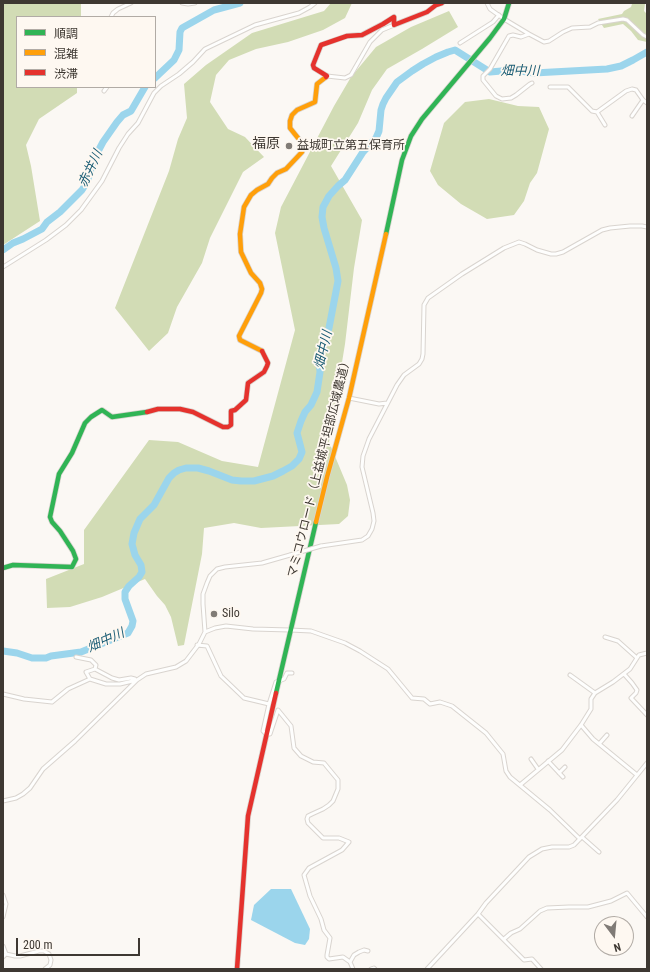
<!DOCTYPE html>
<meta charset="utf-8">
<style>
body{margin:0}
#map{position:relative;width:650px;height:972px;overflow:hidden;background:#fbf8f4;font-family:"Roboto Condensed","Noto Sans JP",sans-serif}
canvas{display:block}
.frame{position:absolute;inset:0;border:4px solid #3e3832;pointer-events:none}
.legend{position:absolute;left:16px;top:16px;width:140px;height:72px;box-sizing:border-box;background:#fef8f1;border:1px solid #b1aba5;margin:0;padding:5px 7px;list-style:none;font-size:12px;color:#3e3832}
.legend li{display:flex;align-items:center;gap:8px;height:20px}
.legend b{width:20px;border:1px solid #b1aba5}
.north{position:absolute;left:594px;top:916px;width:40px;height:40px;box-sizing:border-box;background:#fef8f1;border:1px solid #b1aba5;border-radius:50%;rotate:164deg;font-size:11px;font-weight:700;line-height:16px;text-align:center;color:#3e3832}
.north::after{content:'';display:block;margin:auto;width:14px;height:18px;background:#807b76;clip-path:polygon(50% 0,100% 100%,50% 72%,0 100%)}
.scale{position:absolute;left:16px;top:938px;width:124px;height:18px;box-sizing:border-box;border:2px solid #3e3832;border-top:0;padding-left:5px;font-size:12px;line-height:14px;white-space:nowrap;color:#3e3832;-webkit-text-stroke:3px #fef8f1;paint-order:stroke}
</style>
<div id="map">
<canvas width="650" height="972"></canvas>
<div class="frame"></div>
<ul class="legend">
<li><b style="height:5px;background:#30b455"></b>順調</li>
<li><b style="height:5px;background:#ff9f0a"></b>混雑</li>
<li><b style="height:5px;background:#e5322d"></b>渋滞</li>
</ul>
<div class="north">N</div>
<div class="scale">200 m</div>
</div>
<script>
const c = document.querySelector('canvas').getContext('2d');
c.lineJoin = 'round';
function paint(path, color) { c.fillStyle = color; c.fill(path, 'evenodd'); }
const toPath = rows => new Path2D(rows.map(r => 'M' + r).join(''));
function strokePath(path, color, width, dash) { c.strokeStyle = color; c.lineWidth = width; c.lineCap = dash ? 'butt' : 'round'; c.setLineDash(dash || []); c.stroke(path); }
function label(font, color, halo, rows, align = 'center') {
  c.font = font + ' "Roboto Condensed","Noto Sans JP",sans-serif'; c.lineWidth = 3.5; c.setLineDash([]); c.textBaseline = 'middle'; c.strokeStyle = halo; c.fillStyle = color; for (const [text, x, y, turn = 0] of rows) {
    c.save(); c.translate(x, y); c.rotate((+turn || 0) * Math.PI / 180); c.textAlign = isNaN(turn) ? turn : align; if (halo) c.strokeText(text, 0, 0); c.fillText(text, 0, 0); c.restore();
  }
}
paint(toPath([
 [3,3,81,3,81,17,17,17,17,87,77,87,77,93,39,119,26,145,31,166,40,221,3,245],
 [331,3,352,3,345,18,323,30,288,42,256,49,229,60,216,75,210,102,228,129,245,137,264,157,243,172,210,238,202,263,177,307,168,333,149,351,115,308,169,171,178,139,187,118,184,84,206,65,252,33,324,11],
 [633,3,644,3,645,4,644,11,647,14,647,42,638,40,631,31,623,24,604,28,598,19,622,14,624,11,631,7,632,4],
 [449,11,458,27,422,49,387,69,372,90,358,123,331,166,362,220,354,268,345,344,329,442,347,485,350,500,348,516,339,524,261,528,234,523,204,528,202,554,184,645,178,646,171,617,165,605,157,596,145,579,102,597,70,607,47,608,46,579,84,564,84,530,149,440,178,442,222,461,258,467,295,330,275,233,281,207,334,106,351,77,376,47,411,27],
 [489,99,518,106,539,107,549,129,537,173,530,183,524,201,514,215,487,219,461,204,438,185,430,171,444,123,465,102]
]), '#d2dcb5');
paint(toPath([
 [271,889,291,889,310,929,309,939,305,945,295,943,251,920,254,905]
]), '#9bd5ec');
strokePath(toPath([
 [155,78,174,60,179,50,180,32,182,28,214,10,240,3],
 [3,250,13,243,23,239,42,229,47,222,60,212,82,190,87,182,95,157,103,142,117,122,123,115,131,111,145,87],
 [3,651,17,653,32,658,46,658,51,656,81,652,128,633,132,626,133,621,125,599,125,592,129,586,139,577,142,572,141,565,135,555,132,544,134,533,140,519,154,505,169,478,174,473,179,470,186,468,198,468,209,471,232,480,241,481,254,481,273,476,283,471,292,466,299,459,302,452,297,433,301,421,305,412,311,405,317,392,320,372,319,360,329,328,338,281,336,268,324,228,322,217,323,207,329,196,338,186,345,180,363,152,376,138,379,131,381,110,383,104,386,98,397,82,412,71,423,64,436,57,448,52,455,50,490,72,513,70,534,73,607,69,621,66,633,60,647,52]
]), '#9bd5ec', 7);
const street = toPath([
 [182,3,188,4,195,3],
 [487,3,490,9,504,19,529,34,544,42,549,41,563,32,572,28,590,27,598,23,623,19,627,20,643,35,647,37],
 [111,17,113,13,118,9,131,3],
 [529,34,521,37,513,35,509,36,490,69,483,76,483,80,496,96,502,99,511,98,516,95,530,84,532,83],
 [460,43,493,22,499,15],
 [327,76,345,78,351,75,370,42,382,30,394,25],
 [550,87,568,87,592,111,597,112,626,91,632,89,636,90,643,100,647,103],
 [104,91,107,87],
 [597,112,605,125],
 [632,116,643,100],
 [3,267,46,240,66,225,81,210,102,181,119,148,128,134,138,123,154,93,161,86,179,74,193,62,205,49,255,25,299,13,310,7,315,3],
 [349,398,379,404,387,403],
 [321,546,362,540,368,536,372,529,374,521,373,513,362,467,363,456,369,439,397,385,404,375,419,364,422,359,423,354,424,305,428,298,462,274,504,248,519,242,525,244,537,250,551,254,556,254,563,252,602,230,610,228,630,226,642,226,647,227],
 [205,632,215,628,226,626,253,629,290,630,311,631,345,643,360,651,388,669,412,698,424,699,430,704,440,702,452,706,486,733,503,754,506,771,510,777,550,810,580,839],
 [605,637,618,641,637,658],
 [197,645,207,646,221,676,244,698,269,704,263,731,266,734,270,734,278,710,291,726,294,748,301,756,313,762,324,763,338,780,338,789,333,801,329,805,323,809,312,814,308,816,307,819,308,823,323,838,339,838,349,842,342,850,309,868,304,875,310,896,321,919,324,930,330,938,327,955,327,957,329,959,343,957,350,962,353,969],
 [76,657,91,660,96,665,95,669],
 [624,674,632,683,637,690,636,693,631,698,647,715],
 [570,675,595,693],
 [90,679,106,684,120,684,137,680,146,674,176,667,186,661,199,644,205,632,203,604,203,594,207,583,210,576,217,569,225,567,262,563,290,555],
 [3,694,24,699,52,702,68,689,90,679,86,672,95,669,112,678,119,680,131,678,135,679],
 [269,704,276,682,284,679,287,673,292,673],
 [581,725,593,739,637,775],
 [599,744,607,735],
 [531,759,538,769],
 [548,761,563,777],
 [559,773,565,767],
 [520,785,562,750,581,725,591,709,591,699,595,693,613,682,630,669,637,658,639,655,647,653],
 [3,801,16,798,23,794,30,788,43,769,75,741,137,680],
 [582,837,599,852],
 [3,895,6,904,3,917],
 [478,914,524,960,532,959,541,969],
 [504,939,511,933,520,929,540,911,547,908,569,907,588,907,611,901,627,893,647,917],
 [3,946,6,954,3,957],
 [6,954,15,956,20,956,39,951,44,951,49,954,51,960,50,965,45,969],
 [350,962,354,955,359,952,364,950,368,951],
 [371,969,374,968,375,969],
 [427,969,478,914,486,903,529,857,542,849,552,847,569,847,574,845,617,800,647,763]
]);
const fast = toPath([
 [386,234,402,160,411,136,422,119,490,38,504,19,509,3],
 [3,568,13,565,72,567,76,559,73,551,60,531,52,522,50,517,59,474,72,453,85,423,91,417,102,410,112,417,147,412],
 [276,693,316,522]
]);
const slow = toPath([
 [262,351,240,340,239,336,261,293,262,289,260,283,251,273,241,252,240,234,244,207,251,195,257,190,268,184,272,178,277,173,286,169,302,152,303,149,302,143,290,128,290,121,292,115,297,110,315,102,317,84,326,77],
 [316,522,327,477,349,398,386,234]
]);
const jam = toPath([
 [326,77,327,76,314,68,313,65,321,45,347,36,362,35,383,24,394,17,394,25,427,12,436,5,442,3],
 [147,412,158,409,180,409,193,412,223,427,228,427,231,425,231,411,235,410,246,400,248,383,264,372,267,366,268,363,262,351],
 [237,969,248,816,276,693]
]);
strokePath(street, '#d9d4cf', 5);
strokePath(fast, '#d9d4cf', 6);
strokePath(slow, '#d9d4cf', 6);
strokePath(jam, '#d9d4cf', 6);
strokePath(street, '#fefefd', 3);
strokePath(fast, '#30b455', 4.5);
strokePath(slow, '#ff9f0a', 4.5);
strokePath(jam, '#e5322d', 4.5);
const streetBridge = toPath([
 [290,555,321,546]
]);
strokePath(streetBridge, '#d9d4cf', 5, []);
strokePath(streetBridge, '#fefefd', 3);
for (const [x, y, r, color] of [
 [289,146,4,"#807b76"],
 [214,614,4,"#807b76"]
]) { const dot = new Path2D(); dot.arc(x, y, r, 0, 2 * Math.PI); c.fillStyle = color; c.fill(dot); strokePath(dot, '#fef8f1', 1.5); }
label('12px', '#3e3832', '#fef8f1', [
 ["益城町立第五保育所",297,146],
 ["Silo",222,614]
], 'left');
label('12px', '#3e3832', '#fef8f1', [
 ["マミコウロード（上益城平坦部広域農道）",320,467,-76]
]);
label('italic 13px', '#1b5d75', '#fef8f1', [
 ["畑中川",520,72],
 ["赤井川",91,169,-65],
 ["畑中川",324,350,-77],
 ["畑中川",106,641,-24]
]);
label('14px', '#3e3832', '#fef8f1', [
 ["福原",266,144]
]);
</script>
